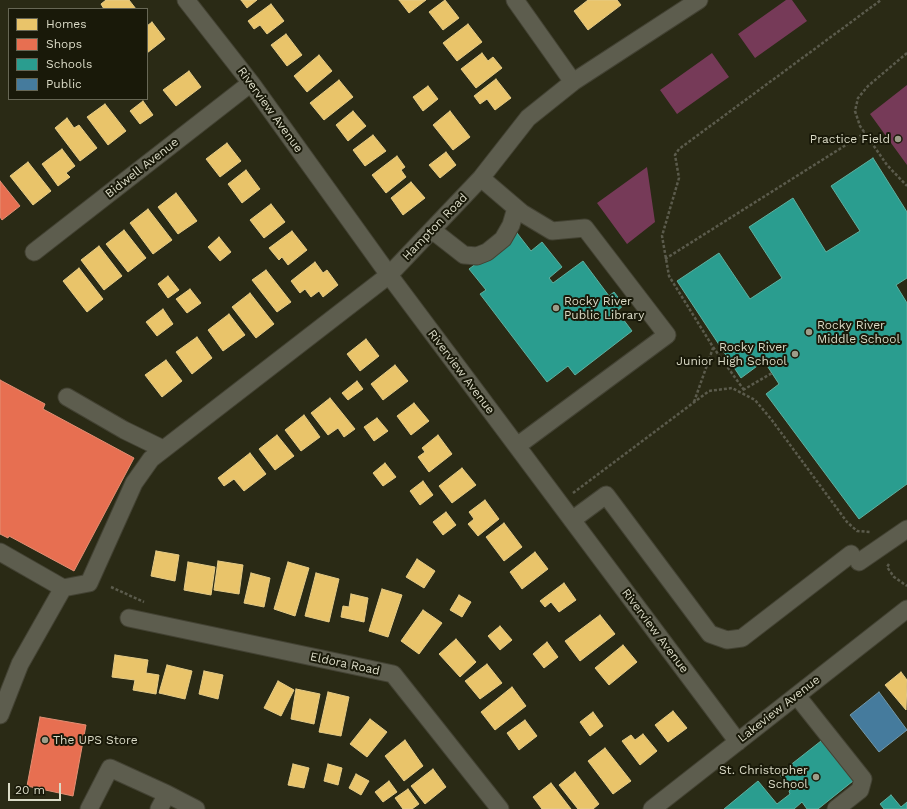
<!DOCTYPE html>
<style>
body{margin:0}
#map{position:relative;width:907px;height:809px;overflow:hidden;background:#2a2a15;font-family:"Work Sans",sans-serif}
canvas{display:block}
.legend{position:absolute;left:8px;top:8px;width:140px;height:92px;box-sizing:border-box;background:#191909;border:1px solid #676755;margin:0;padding:5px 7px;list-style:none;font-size:12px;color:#dbdbc7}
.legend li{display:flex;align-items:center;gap:8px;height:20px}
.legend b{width:20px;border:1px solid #676755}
.scale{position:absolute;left:8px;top:783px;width:53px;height:18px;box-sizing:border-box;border:2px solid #dbdbc7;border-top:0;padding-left:5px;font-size:12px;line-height:14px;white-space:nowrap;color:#dbdbc7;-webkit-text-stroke:3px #191909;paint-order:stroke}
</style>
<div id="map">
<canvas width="907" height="809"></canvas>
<ul class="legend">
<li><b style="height:11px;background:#e9c46a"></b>Homes</li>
<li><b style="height:11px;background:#e76f51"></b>Shops</li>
<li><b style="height:11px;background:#2a9d8f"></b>Schools</li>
<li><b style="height:11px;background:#457b9d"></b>Public</li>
</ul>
<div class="scale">20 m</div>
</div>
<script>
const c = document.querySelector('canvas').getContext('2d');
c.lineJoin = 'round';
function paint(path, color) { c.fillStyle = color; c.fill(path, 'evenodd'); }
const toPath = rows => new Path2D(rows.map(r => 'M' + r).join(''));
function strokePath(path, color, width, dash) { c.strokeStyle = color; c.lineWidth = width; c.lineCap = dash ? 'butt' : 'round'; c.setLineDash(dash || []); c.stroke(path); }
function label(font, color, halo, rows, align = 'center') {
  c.font = font + ' "Work Sans",sans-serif'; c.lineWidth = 4; c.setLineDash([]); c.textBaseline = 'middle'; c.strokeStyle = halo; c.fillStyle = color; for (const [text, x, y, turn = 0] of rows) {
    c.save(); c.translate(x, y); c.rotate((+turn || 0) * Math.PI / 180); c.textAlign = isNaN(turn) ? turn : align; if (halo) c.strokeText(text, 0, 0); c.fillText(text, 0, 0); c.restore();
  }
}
paint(toPath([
 [786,0,792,0,807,21,755,58,738,34],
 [712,53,729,77,677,114,660,90],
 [907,85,907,165,870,114],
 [647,167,655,222,627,244,597,203]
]), '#763a58');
const homes = toPath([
 [106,0,129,0,136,9,104,9,101,4,106,0],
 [241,0,257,0,247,8,241,0],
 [399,0,426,0,409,13,399,0],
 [445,0,459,18,443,30,429,12,445,0],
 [588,0,617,0,621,5,588,30,574,11,588,0],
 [271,4,284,21,267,34,260,25,254,29,248,21,271,4],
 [152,22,165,39,147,53,147,26,152,22],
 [468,24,482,42,457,61,443,43,468,24],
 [286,34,302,55,287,66,271,45,286,34],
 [482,53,488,61,493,57,502,68,476,88,461,69,482,53],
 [319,55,332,71,307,92,294,76,319,55],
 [189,71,201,87,176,106,163,90,189,71],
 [496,79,511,98,495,110,487,99,480,104,474,96,496,79],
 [339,80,353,97,324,120,310,103,339,80],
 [428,86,438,99,423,111,413,97,428,86],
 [143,101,153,115,140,124,130,111,143,101],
 [105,104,126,131,108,145,87,117,105,104],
 [353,111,366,126,348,141,336,125,353,111],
 [450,111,470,137,453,150,433,125,450,111],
 [67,118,74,128,79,125,97,148,80,161,55,128,67,118],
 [373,135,386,151,365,166,353,150,373,135],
 [227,143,241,161,220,177,206,159,227,143],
 [62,149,75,166,66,173,70,177,58,186,42,164,62,149],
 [446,152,456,165,440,178,429,165,446,152],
 [397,156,405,167,401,170,406,177,386,193,372,175,397,156],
 [28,162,51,191,33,205,10,176,28,162],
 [246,170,260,189,242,203,228,184,246,170],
 [411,182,425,198,403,215,391,198,411,182],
 [176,193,197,221,178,234,158,207,176,193],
 [271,204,285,222,264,238,250,220,271,204],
 [148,209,172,240,153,254,130,223,148,209],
 [124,230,146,258,128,272,106,244,124,230],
 [292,231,307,250,288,265,282,257,279,260,269,248,292,231],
 [219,237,231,252,220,261,208,247,219,237],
 [99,246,122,276,104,290,81,260,99,246],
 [315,262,323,273,327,270,338,285,323,297,319,291,311,297,305,289,300,293,291,281,315,262],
 [79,268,103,299,87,312,63,281,79,268],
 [266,270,291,302,277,312,252,280,266,270],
 [168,276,179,290,168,298,158,284,168,276],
 [190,289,201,303,187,313,176,299,190,289],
 [250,293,274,324,256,338,232,307,250,293],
 [163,309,173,324,157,336,146,322,163,309],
 [229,314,245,335,223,351,208,330,229,314],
 [197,337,212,358,192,374,176,352,197,337],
 [366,339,379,356,360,371,347,354,366,339],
 [166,360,182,381,162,397,145,375,166,360],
 [395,365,408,381,383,400,371,384,395,365],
 [357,381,363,389,348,400,342,393,357,381],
 [330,398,355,429,344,437,338,428,328,435,311,413,330,398],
 [414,403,429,421,411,435,397,416,414,403],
 [304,415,320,437,301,451,285,430,304,415],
 [377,418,388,431,374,441,364,427,377,418],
 [277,435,294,456,275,470,259,449,277,435],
 [438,435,452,454,429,472,418,457,425,452,422,448,438,435],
 [250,453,266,474,244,491,234,479,224,486,218,478,250,453],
 [385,463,396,477,383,486,373,473,385,463],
 [462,468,476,485,452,503,439,486,462,468],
 [423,481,433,495,420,505,410,491,423,481],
 [485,500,499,519,478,536,468,524,474,519,469,512,485,500],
 [446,512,456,525,443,535,433,522,446,512],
 [504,523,522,547,504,561,486,537,504,523],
 [156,551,179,555,175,581,151,576,156,551],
 [535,552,548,569,522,589,510,572,535,552],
 [417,559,435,571,424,588,406,577,417,559],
 [218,561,243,565,239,594,214,590,218,561],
 [188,562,215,567,211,595,184,590,188,562],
 [288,562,309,568,295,616,274,609,288,562],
 [251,573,270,578,264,607,244,603,251,573],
 [316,573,339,579,329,622,305,616,316,573],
 [564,583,576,600,559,612,551,602,545,607,540,601,564,583],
 [382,589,402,595,388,637,369,631,382,589],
 [351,594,368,598,364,622,341,617,343,606,349,607,351,594],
 [459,595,471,602,462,617,450,610,459,595],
 [423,610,442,623,419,654,401,641,423,610],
 [600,615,615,634,580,661,565,641,600,615],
 [500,626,512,640,500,650,488,636,500,626],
 [456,639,476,662,460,677,439,654,456,639],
 [547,642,558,657,544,668,533,654,547,642],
 [623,645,637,662,609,685,595,668,623,645],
 [115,655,148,660,146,673,159,675,156,694,133,690,135,680,112,677,115,655],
 [487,664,502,683,480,699,465,681,487,664],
 [167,665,192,671,185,699,159,693,167,665],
 [204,671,223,675,218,699,199,694,204,671],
 [901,672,907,680,906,710,885,685,901,672],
 [278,681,294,690,281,716,264,708,278,681],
 [512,687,526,706,495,730,481,712,512,687],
 [296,689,320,694,314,724,291,719,296,689],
 [328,692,349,697,341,736,319,732,328,692],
 [673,711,687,728,668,742,655,725,673,711],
 [593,712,603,726,590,736,580,722,593,712],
 [370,719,387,732,367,757,350,744,370,719],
 [525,720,537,736,519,750,507,733,525,720],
 [643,734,657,751,640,765,622,741,631,735,635,740,643,734],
 [405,740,423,766,404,781,385,756,405,740],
 [605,748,631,781,613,794,588,761,605,748],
 [293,764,309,768,304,788,288,785,293,764],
 [328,764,342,768,338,785,324,781,328,764],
 [433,769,446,787,425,804,411,786,433,769],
 [575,772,599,804,593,809,578,809,559,785,575,772],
 [356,774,369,781,361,795,349,788,356,774],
 [389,781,397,792,383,802,375,792,389,781],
 [551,783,571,809,542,809,533,797,551,783],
 [408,789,419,804,412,809,403,809,395,798,408,789]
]);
paint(homes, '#e9c46a');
strokePath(homes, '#e5cb86', 1);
const shops = toPath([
 [0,181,20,206,2,220,0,217,0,181],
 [0,380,45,404,43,409,134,458,74,571,9,536,8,538,0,534,0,380],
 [40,717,86,725,73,796,27,786,40,717]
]);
paint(shops, '#e76f51');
strokePath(shops, '#e38f74', 1);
const schools = toPath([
 [873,158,907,212,907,278,896,285,907,303,907,484,859,519,766,394,779,384,764,361,741,378,677,281,719,253,750,299,782,278,749,227,793,198,826,252,860,231,831,186,873,158],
 [517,233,531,251,542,242,562,267,549,278,553,283,583,261,609,296,614,292,624,305,617,311,632,331,575,375,568,366,547,382,480,294,486,290,469,269,517,233],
 [821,741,853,781,818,809,807,809,802,802,794,809,724,809,758,781,777,804,790,794,789,791,791,789,779,774,821,741],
 [891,795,901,807,907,802,907,809,884,809,880,804,891,795]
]);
paint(schools, '#2a9d8f');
strokePath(schools, '#5fb0a0', 1);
const public = toPath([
 [879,692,907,730,879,752,850,715,879,692]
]);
paint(public, '#457b9d');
strokePath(public, '#7298aa', 1);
const minor = toPath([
 [186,0,251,83,389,275,738,742],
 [515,0,573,82],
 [481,178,522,213,552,231,585,228,667,335,517,446],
 [432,230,464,255,477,256,487,252,503,239,511,225,516,208],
 [34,252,251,83],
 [67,397,124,430,163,449],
 [572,520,606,495,710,634,727,640,742,638,851,554],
 [0,552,63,588],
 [859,562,907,529],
 [129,618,393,674,500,809],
 [797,696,863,779,860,790,836,809],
 [0,715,20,664,63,588,89,583,134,483,151,459,389,275,481,178,528,118,573,82,699,0],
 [89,809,110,768,167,794],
 [159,809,167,794,196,809],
 [652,809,907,609]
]);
strokePath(minor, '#434233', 19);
strokePath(toPath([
 [907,53,868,86,858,98,855,111,860,126,887,165,907,186],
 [665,259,865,133],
 [743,390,772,373],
 [744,390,713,347,669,276,662,236,679,178,675,155,679,149,881,0],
 [694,402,713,348],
 [573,493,709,391,732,388,755,400,771,419,847,522,857,531,870,532],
 [889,564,887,567,894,577,907,586],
 [111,587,144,602]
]), '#5b5b4c', 2.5, [3, 2]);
strokePath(minor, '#5d5d4e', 17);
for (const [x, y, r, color] of [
 [898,139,4,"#9d9d89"],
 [556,308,4,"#9d9d89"],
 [809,332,4,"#9d9d89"],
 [795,354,4,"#9d9d89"],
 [45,740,4,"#9d9d89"],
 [816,777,4,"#9d9d89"]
]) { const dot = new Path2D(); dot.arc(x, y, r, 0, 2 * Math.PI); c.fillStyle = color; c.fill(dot); strokePath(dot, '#191909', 1.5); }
label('12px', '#dbdbc7', '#191909', [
 ["Riverview Avenue",270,110,54],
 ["Bidwell Avenue",142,168,-38],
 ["Hampton Road",435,227,-46],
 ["Riverview Avenue",461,372,53],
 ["Riverview Avenue",655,631,53],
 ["Eldora Road",345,664,12],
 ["Lakeview Avenue",779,709,-38]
]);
label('12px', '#dbdbc7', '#191909', [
 ["Practice Field",890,139],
 ["Rocky River",564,301,"left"],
 ["Public Library",564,315,"left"],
 ["Rocky River",817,325,"left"],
 ["Middle School",817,339,"left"],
 ["Rocky River",787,347],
 ["Junior High School",787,361],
 ["The UPS Store",53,740,"left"],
 ["St. Christopher",808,770],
 ["School",808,784]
], 'right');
</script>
